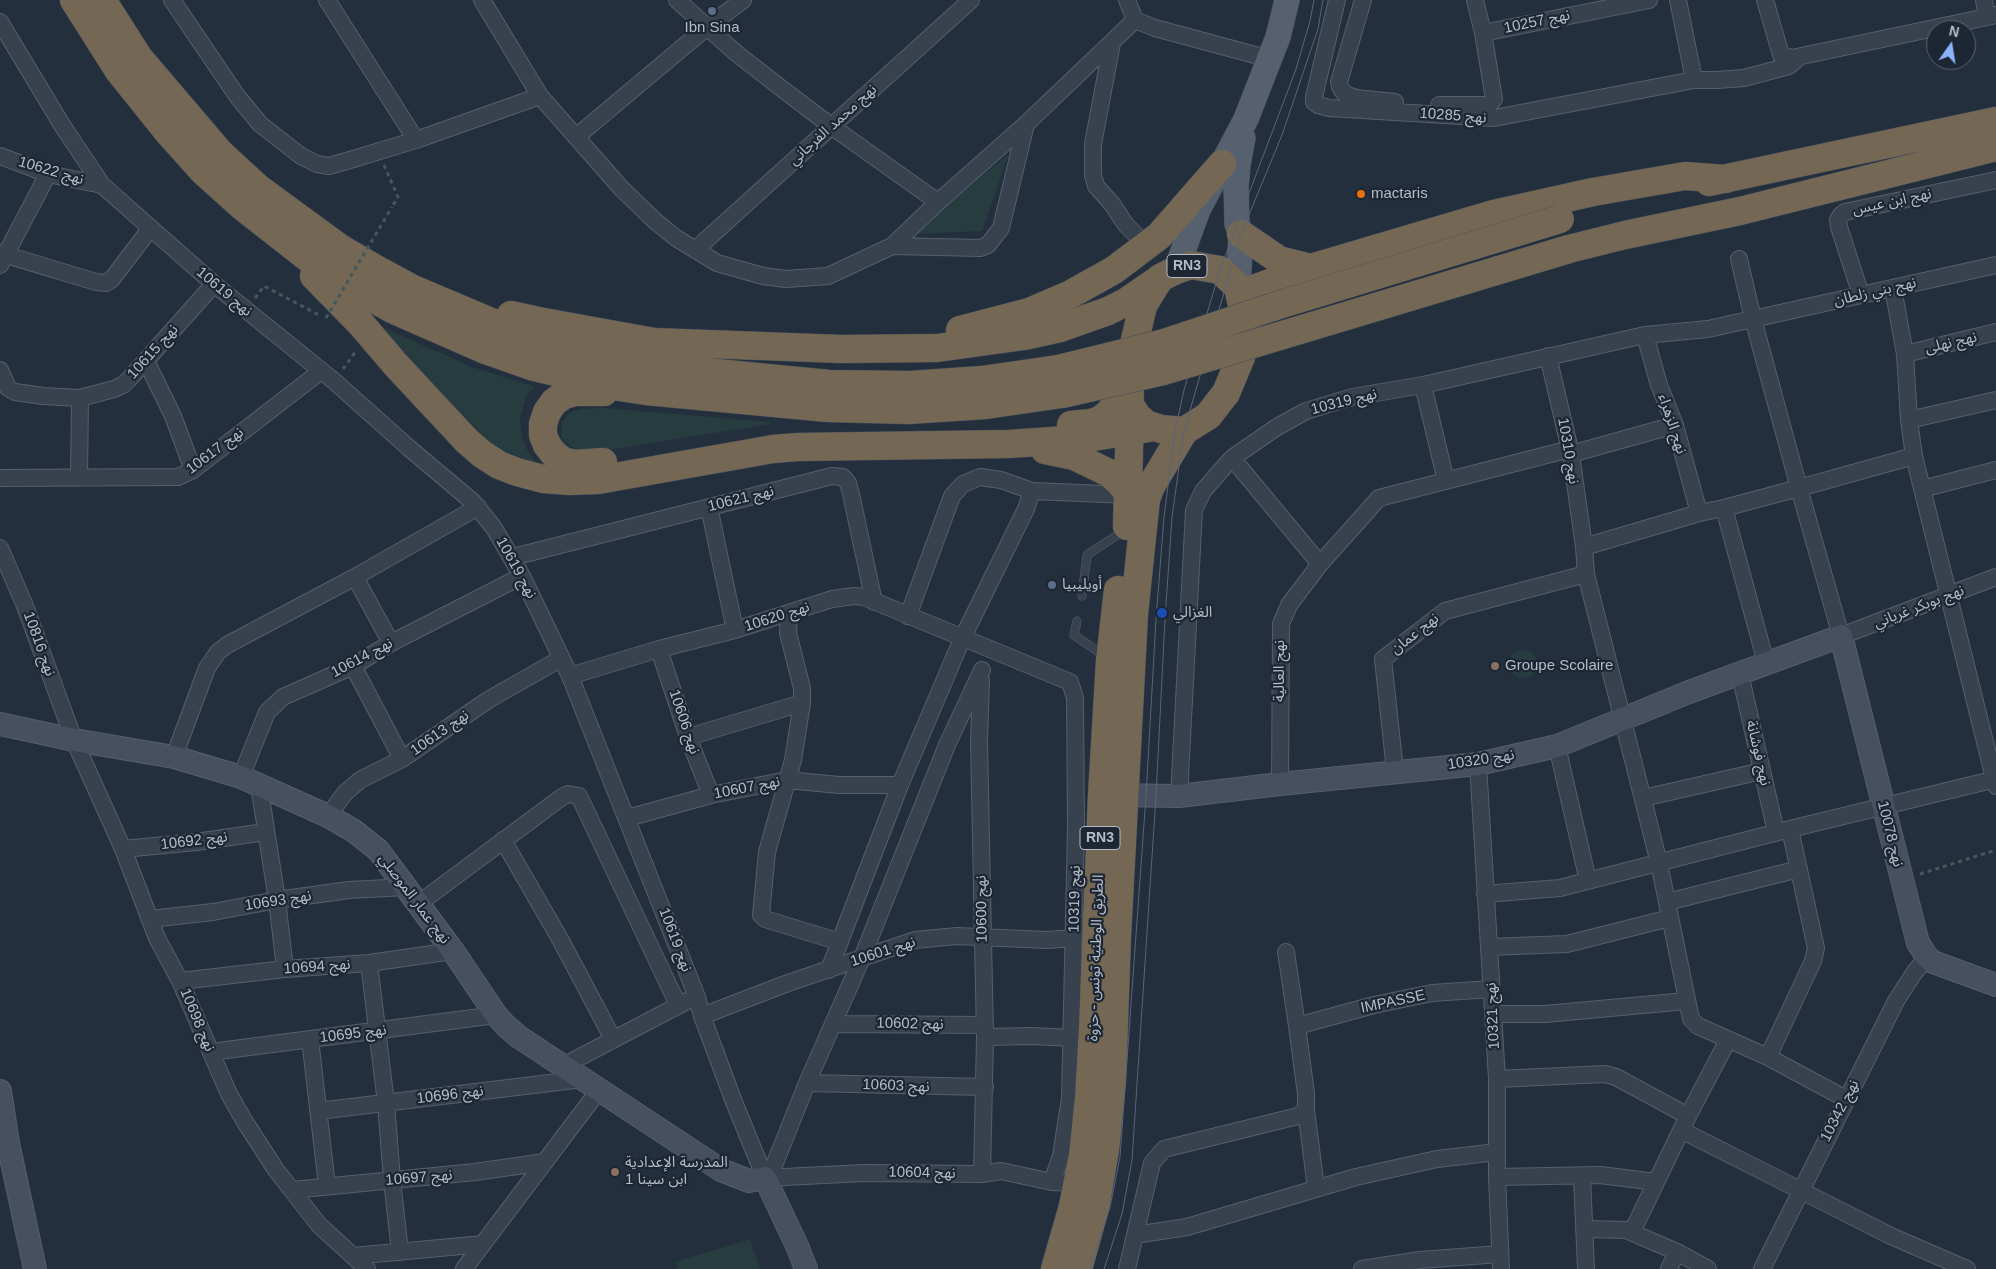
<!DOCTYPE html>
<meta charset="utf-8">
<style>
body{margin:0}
#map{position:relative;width:1996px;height:1269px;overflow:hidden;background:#242f3e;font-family:Helvetica,sans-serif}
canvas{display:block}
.north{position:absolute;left:1926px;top:20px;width:50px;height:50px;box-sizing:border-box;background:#1d2633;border:1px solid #59626f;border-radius:50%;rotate:13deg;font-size:14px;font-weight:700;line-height:20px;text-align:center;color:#b4bcc9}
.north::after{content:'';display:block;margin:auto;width:18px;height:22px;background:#8ab4f8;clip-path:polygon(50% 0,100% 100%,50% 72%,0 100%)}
</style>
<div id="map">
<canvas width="1996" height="1269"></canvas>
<div class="north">N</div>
</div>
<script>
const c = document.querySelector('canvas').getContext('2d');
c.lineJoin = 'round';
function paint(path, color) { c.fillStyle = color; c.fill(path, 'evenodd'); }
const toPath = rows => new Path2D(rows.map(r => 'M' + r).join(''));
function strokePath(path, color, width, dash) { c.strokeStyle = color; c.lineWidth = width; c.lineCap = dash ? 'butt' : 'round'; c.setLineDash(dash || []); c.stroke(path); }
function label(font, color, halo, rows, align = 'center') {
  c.font = font + ' Helvetica,"Noto Sans Arabic",sans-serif'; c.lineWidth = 4.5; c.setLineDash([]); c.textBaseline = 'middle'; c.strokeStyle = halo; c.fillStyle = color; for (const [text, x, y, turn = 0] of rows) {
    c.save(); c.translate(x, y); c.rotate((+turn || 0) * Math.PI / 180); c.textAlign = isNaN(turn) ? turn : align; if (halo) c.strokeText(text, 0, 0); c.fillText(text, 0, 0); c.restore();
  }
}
paint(toPath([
 [1009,154,982,231,912,234],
 [382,327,472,367,535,387,527,394,520,419,522,435,526,448,536,463,504,451,489,441,422,373],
 [604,408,770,422,770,424,614,449,575,450,565,442,562,437,561,424,569,413,581,409],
 '1509 664a14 14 0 1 1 28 0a14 14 0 1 1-28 0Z',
 [750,1239,760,1269,678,1269,675,1262]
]), '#263c3f');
const lane = toPath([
 [1082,596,1087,555,1125,530],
 [1077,621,1074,635,1106,657]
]);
const street = toPath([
 [172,0,237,96,260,124,301,156,317,164,329,166,350,160,416,140,540,96],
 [327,0,416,140],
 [482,0,540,96,621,188,655,221,676,238,717,263,763,276,786,279,828,276,892,246,938,202],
 [677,0,736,53,781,88,831,126,938,202,1026,124,1135,20],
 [1127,0,1135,20,1155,28,1270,59],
 [1337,0,1314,97,1314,102,1318,105,1329,108,1494,118,1694,80,1717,80,1744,78,1789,66,1798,58],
 [1363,0,1339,82,1340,87,1345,94,1356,98,1395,102],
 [1678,0,1694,80],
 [1765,0,1781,55,1792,58,1996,15],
 [1984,0,1987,17],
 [0,22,62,125,102,185,214,284,334,381,409,448,473,502,494,528,522,576,570,676,697,997,702,1016,734,1102,765,1178,864,1173,982,1174,1001,1171,1052,1182,1077,1183],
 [1483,33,1649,0],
 [1112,43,1093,144,1093,175,1096,186,1112,204,1126,225,1146,245],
 [1439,105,1489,105,1494,99,1483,33,1475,0],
 [576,137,707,27,743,0],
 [0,156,48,174,102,185],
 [892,246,980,248,988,245,1001,228,1026,124],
 [695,250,971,0],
 [0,253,96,282,106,283,112,279,150,229],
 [1739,259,1753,319,1799,488,1841,636,1996,577],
 [0,265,48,174],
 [1893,288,1905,354,1909,420,1914,456,1996,786],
 [1861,295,1839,227,1838,220,1841,215,1845,212,1996,180],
 [1645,335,1659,385,1675,425,1699,513],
 [1905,354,1996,332],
 [1548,356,1571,454,1584,547],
 [146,361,173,416,193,470],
 [0,370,8,388,15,392,43,396,80,398,114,389,123,385,132,376,214,284],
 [1423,385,1446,481],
 [1909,420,1996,400],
 [1571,454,1675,425],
 [1232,458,1320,564,1289,605,1281,624,1280,784],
 [0,478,178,477,193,470,321,371],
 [79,478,80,398],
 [1922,489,1996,470],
 [709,507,735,630],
 [1724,508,1766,663],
 [0,548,25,606,74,740,123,849,157,938,180,981,229,1094,245,1122,276,1170,319,1225,367,1269],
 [513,557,832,476,843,477,848,483,851,494,874,602],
 [1320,564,1379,498,1570,449],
 [355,577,391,643],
 [789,614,788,633,802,688,802,703,793,760,767,852,761,915,765,919,840,942],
 [908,616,952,496,963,484,980,477,1001,480,1032,491],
 [659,649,688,737,711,795],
 [353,666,402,759],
 [1740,674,1776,832],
 [570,676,659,649,735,630,832,599,854,596,864,597,1070,682,1075,698,1076,826,1070,1098,1061,1156,1052,1182],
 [981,680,979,741,985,1037,982,1174],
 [688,737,802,703],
 [1557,746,1588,881],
 [174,757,207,668,218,652,227,645,355,577,478,507],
 [1478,764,1497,1079,1497,1177,1501,1269],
 [1395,771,1383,659,1445,611,1586,574],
 [241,777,267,712,283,697,353,666,391,643,522,576],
 [259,785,277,900,285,969],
 [1179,796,1194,510,1203,491,1232,458,1277,427,1306,411,1352,397,1423,385,1645,335,1708,329,1996,265],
 [1643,798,1762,771],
 [328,816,345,793,360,780,402,759,488,700,560,659],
 [627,818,711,795,787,780,839,785,900,785],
 [503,840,560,939,613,1039],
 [123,849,196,842,265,832],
 [1485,894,1560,888,1790,829,1996,779],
 [1667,902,1799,869],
 [418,904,562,797,568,794,579,796,678,1005],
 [150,919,213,912,277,900,349,890,406,887],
 [1489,947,1567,944,1670,918],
 [369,963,386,1103,392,1180,400,1252],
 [829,970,900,785,962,639,1026,509,1032,491,1129,495],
 [180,981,285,969,369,963,453,951],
 [1493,1014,1545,1014,1686,1001],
 [702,1016,788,983,915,940,957,936,1047,940,1074,938],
 [834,1024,985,1025],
 [1297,1026,1374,1005,1432,993,1491,989],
 [985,1037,1032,1036,1071,1038],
 [310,1039,327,1186],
 [211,1052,496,1015],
 [1768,1057,1813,961,1816,948,1790,829],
 [563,1066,687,1001],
 [1497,1079,1605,1074,1616,1077,1688,1116],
 [807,1083,985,1087],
 [1846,1099,1768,1057,1698,1026,1691,1019,1659,863,1586,574,1584,547,1699,513,1724,508,1799,488,1914,456],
 [1306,1110,1316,1188],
 [318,1111,583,1079],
 [1681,1130,1891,1236,1967,1269],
 [1497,1177,1600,1175,1656,1182],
 [1582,1177,1586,1269],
 [769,1178,807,1083,862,958,947,745,982,670],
 [292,1190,475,1172,545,1162],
 [1584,1229,1626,1230,1677,1252,1708,1269],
 [1632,1232,1688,1116,1728,1040],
 [1135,1235,1187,1227,1356,1177,1437,1159,1497,1152],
 [353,1256,483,1244],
 [464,1269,599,1090],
 [1127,1269,1152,1163,1164,1149,1298,1116,1306,1110,1306,1094,1297,1026,1286,952],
 [1362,1269,1420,1260,1500,1254],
 [1669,1269,1677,1252],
 [1762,1269,1896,1001,1914,973,1927,957]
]);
const secondary = toPath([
 [0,724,74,740,174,757,241,777,328,816,354,831,378,850,393,870,453,951,496,1015,506,1026,519,1037,563,1066,721,1170,749,1181,765,1178,798,1248,806,1269],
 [1108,795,1179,796,1280,784,1478,764,1557,746,1689,692,1841,636,1918,943,1927,957,1933,962,1996,985],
 [0,1091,8,1143,35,1269]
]);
const primary = toPath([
 [1176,270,1198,210,1246,119,1278,37,1287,0],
 [1238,287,1241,234,1237,224,1236,187,1238,165,1243,138]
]);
const highway = toPath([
 [74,0,119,71,168,132,203,171,243,207,312,261,346,283,394,310,483,349,534,367,613,386,646,391,828,408,908,410,986,405,1062,394],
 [102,0,139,58,220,153,258,188,340,248,376,269,413,289,529,338,585,354,655,367,829,384,910,385,982,380,1058,369],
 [1709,182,1996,121],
 [1241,234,1279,260,1311,268],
 [1569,249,1625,235,1740,211,1996,147],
 [314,276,361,324,396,365,467,441,482,454,499,465,517,472,543,479,569,481,598,480,773,449,798,447,1009,444,1081,439,1155,427],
 [1240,294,1311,268,1494,214,1593,192,1685,176,1726,179],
 [511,315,538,321,654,342,841,349,937,348,1024,336,1060,328,1108,311,1126,302,1155,282],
 [960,330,1029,312,1071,294,1114,270,1159,236,1222,164],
 [1071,425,1091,423,1100,420,1108,414,1118,401,1128,377],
 [1045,450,1074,456,1109,473,1121,484,1129,495],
 [603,462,574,464,563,461,554,454,547,445,543,435,543,424,547,412,554,402,564,395,576,392,604,392],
 [1127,526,1130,414],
 [1055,1269,1073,1206,1083,1155,1089,1097,1093,1026,1102,795,1110,660,1118,590],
 [1078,1269,1095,1208,1105,1150,1112,1080,1117,937,1134,614,1146,499,1151,486,1184,431,1208,416,1226,393,1241,357,1244,330,1243,310,1238,287,1220,270,1191,265,1176,270,1160,278,1150,294,1143,306,1129,365,1130,405,1137,416,1146,424,1161,429,1184,431]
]);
strokePath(lane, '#565f6c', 9);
strokePath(street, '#565f6c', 18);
strokePath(secondary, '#565f6c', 24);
strokePath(primary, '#414a57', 26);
strokePath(highway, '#434c59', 29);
strokePath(toPath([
 [384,165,398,197,392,207],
 [255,298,264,286,319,315],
 [343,369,356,351],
 [1920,874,1996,850]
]), '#44595c', 3, [4, 4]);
strokePath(lane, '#38414e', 8);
strokePath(street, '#38414e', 16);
strokePath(secondary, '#465061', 22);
strokePath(primary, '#56606e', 25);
strokePath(highway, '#746855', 28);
strokePath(toPath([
 [1090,1269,1110,1207,1120,1157,1146,796,1156,619,1164,517,1175,431,1184,390,1220,270,1296,69,1310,21,1314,0],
 [1104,1269,1122,1214,1132,1160,1156,796,1165,619,1172,517,1184,431,1241,234,1282,135,1318,29,1323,0]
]), '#5a6575', 1);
const highwayBridge = toPath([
 [1058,369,1164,343,1285,303,1560,219],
 [1062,394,1163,371,1569,249]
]);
strokePath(highwayBridge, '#434c59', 29, []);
strokePath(toPath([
 [326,318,392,207]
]), '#44595c', 3, [4, 4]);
strokePath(highwayBridge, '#746855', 28);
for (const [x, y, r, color] of [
 [712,11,5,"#5c6f8a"],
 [1361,194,5,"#e8710a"],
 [1052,585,5,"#5c6f8a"],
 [1162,613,6,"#1a4fb4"],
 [1495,666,5,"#8d6e63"],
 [615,1172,5,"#8d6e63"]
]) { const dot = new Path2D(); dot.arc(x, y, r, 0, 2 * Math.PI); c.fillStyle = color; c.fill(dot); strokePath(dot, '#1d2633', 2); }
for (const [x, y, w] of [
 [1187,266,40],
 [1100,838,40]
]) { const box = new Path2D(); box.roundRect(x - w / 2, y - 11.5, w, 23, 4); c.fillStyle = '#1d2633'; c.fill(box); strokePath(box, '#b4bcc9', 1); }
label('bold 14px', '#b4bcc9', null, [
 ["RN3",1187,266],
 ["RN3",1100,838]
]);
label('15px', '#b4bcc9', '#1d2633', [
 ["نهج 10257",1537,22,-12],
 ["نهج 10285",1453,116,4],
 ["نهج محمد الفرجاني",833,125,-42],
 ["نهج 10622",51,171,16],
 ["نهج ابن عيس",1892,202,-12],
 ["نهج 10619",224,292,40],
 ["نهج بني زلطان",1875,292,-13],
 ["نهج نهلى",1951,343,-13],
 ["نهج 10615",153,352,-48],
 ["نهج 10319",1344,402,-14],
 ["نهج الزهراء",1672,424,72],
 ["نهج 10617",215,451,-37],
 ["نهج 10310",1568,451,80],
 ["نهج 10621",741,499,-14],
 ["نهج 10619",516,568,61],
 ["نهج بوبكر غرياني",1919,607,-21],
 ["نهج 10620",777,617,-18],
 ["نهج عمان",1415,634,-38],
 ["نهج 10816",39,644,70],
 ["نهج 10614",362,658,-28],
 ["نهج العالية",1280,671,-90],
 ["نهج 10606",684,722,71],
 ["نهج 10613",440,733,-35],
 ["نهج فوشانة",1758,753,77],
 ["نهج 10320",1481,760,-9],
 ["نهج 10607",747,788,-11],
 ["نهج 10078",1890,834,76],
 ["نهج 10692",194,841,-7],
 ["نهج عمار الموصلي",414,899,53],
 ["نهج 10319",1075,899,-89],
 ["نهج 10693",278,901,-9],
 ["نهج 10600",982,909,-91],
 ["نهج 10619",675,940,69],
 ["نهج 10601",883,952,-18],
 ["الطريق الوطنية تونس - حزوة",1096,958,-88],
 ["نهج 10694",317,967,-4],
 ["IMPASSE",1393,1002,-12],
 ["نهج 10321",1493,1016,-93],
 ["نهج 10698",197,1020,67],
 ["نهج 10602",910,1024,1],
 ["نهج 10695",353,1034,-7],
 ["نهج 10603",896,1086,2],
 ["نهج 10696",450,1095,-7],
 ["نهج 10342",1840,1111,-63],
 ["نهج 10604",922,1173,1],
 ["نهج 10697",419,1178,-5]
]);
label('15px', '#b4bcc9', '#1d2633', [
 ["Ibn Sina",712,28,"center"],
 ["mactaris",1371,194],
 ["أويليبيا",1062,585],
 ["الغزالي",1173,613],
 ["Groupe Scolaire",1505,666],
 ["المدرسة الإعدادية",625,1163],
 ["ابن سينا 1",625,1180]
], 'left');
</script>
